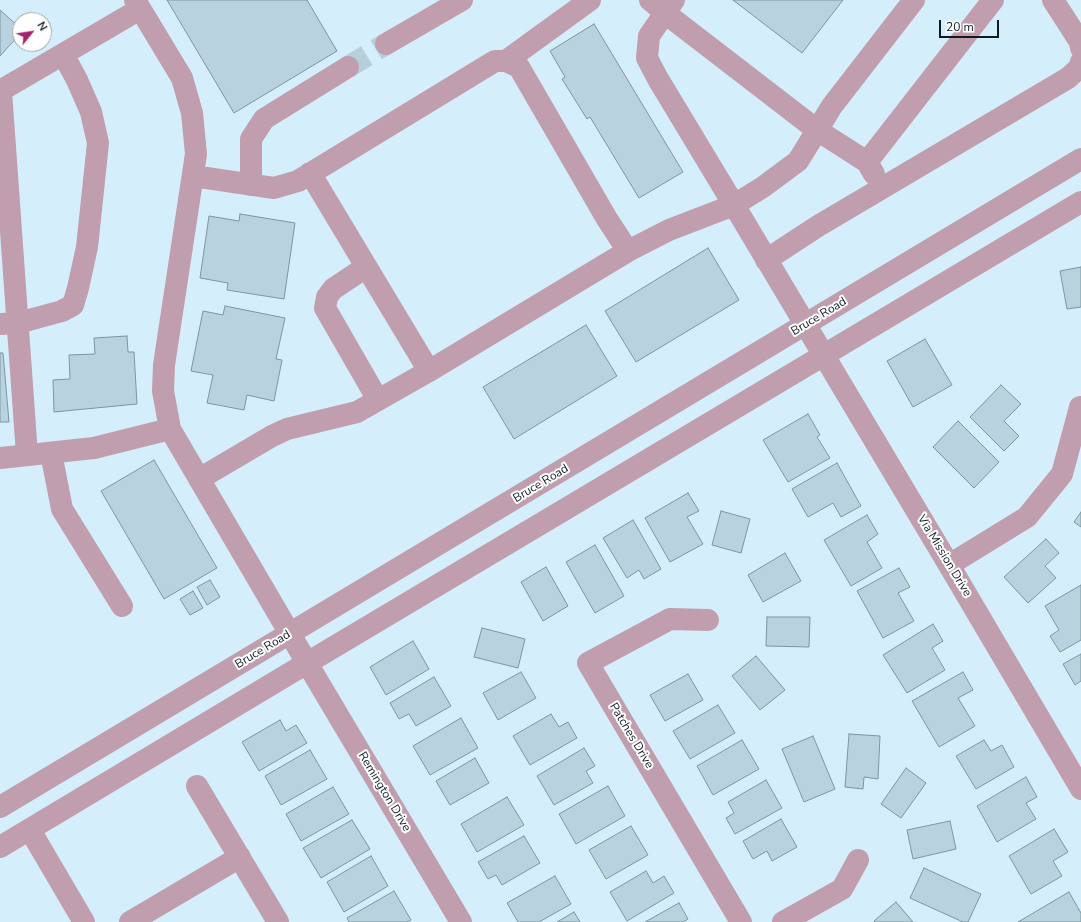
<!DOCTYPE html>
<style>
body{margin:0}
#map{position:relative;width:1081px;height:922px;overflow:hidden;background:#d4effb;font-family:"Nunito Sans",sans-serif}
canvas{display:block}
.north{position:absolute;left:12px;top:12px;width:40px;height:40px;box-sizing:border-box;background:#fff;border:1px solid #a0a4a5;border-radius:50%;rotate:60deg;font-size:11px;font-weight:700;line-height:16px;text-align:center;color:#111b1f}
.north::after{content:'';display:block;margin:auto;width:14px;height:18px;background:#a7236f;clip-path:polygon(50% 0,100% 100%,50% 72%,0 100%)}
.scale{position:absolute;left:939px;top:20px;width:60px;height:18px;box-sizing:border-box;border:2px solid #111b1f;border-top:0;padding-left:5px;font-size:12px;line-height:14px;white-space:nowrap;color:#111b1f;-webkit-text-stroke:3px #fff;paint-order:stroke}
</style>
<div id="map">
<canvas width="1081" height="922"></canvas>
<div class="north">N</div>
<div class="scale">20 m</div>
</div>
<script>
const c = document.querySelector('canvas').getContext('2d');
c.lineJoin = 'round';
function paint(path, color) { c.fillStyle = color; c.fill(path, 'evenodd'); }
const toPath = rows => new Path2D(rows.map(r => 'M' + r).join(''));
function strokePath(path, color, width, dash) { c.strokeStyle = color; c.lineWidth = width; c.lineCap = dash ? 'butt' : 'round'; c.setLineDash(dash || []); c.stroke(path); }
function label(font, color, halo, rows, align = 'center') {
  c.font = font + ' "Nunito Sans",sans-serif'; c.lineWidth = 4; c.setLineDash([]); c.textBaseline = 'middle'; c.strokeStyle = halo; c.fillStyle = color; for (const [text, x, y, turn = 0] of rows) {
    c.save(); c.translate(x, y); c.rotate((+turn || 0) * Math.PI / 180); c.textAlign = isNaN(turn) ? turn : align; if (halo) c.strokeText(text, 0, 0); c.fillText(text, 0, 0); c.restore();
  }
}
const building = toPath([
 [167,0,307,0,337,51,234,113,167,0],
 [733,0,843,0,802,53,733,0],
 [0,10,20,28,20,34,0,56,0,10],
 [594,24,683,172,639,198,590,117,587,119,562,79,565,77,550,51,594,24],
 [240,214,295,223,284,299,227,290,228,283,200,278,209,216,239,221,240,214],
 [708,248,739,300,636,362,605,311,708,248],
 [1081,267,1081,307,1067,309,1060,271,1081,267],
 [225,306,285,318,276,359,282,360,274,401,247,395,244,410,207,403,213,375,191,371,203,311,223,315,225,306],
 [586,325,617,376,514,439,483,387,586,325],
 [127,336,128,352,134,352,137,404,54,412,53,380,70,379,69,355,95,354,94,338,127,336],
 [925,339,952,385,913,407,887,361,925,339],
 [0,353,3,353,9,422,0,422,0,353],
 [1001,385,1021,404,1004,421,1019,436,1004,451,970,417,1001,385],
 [808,414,820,435,817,437,830,458,788,482,763,440,808,414],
 [958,421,999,462,974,488,933,447,958,421],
 [154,460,217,568,164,599,101,491,154,460],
 [837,463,861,506,841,517,833,503,808,517,792,489,837,463],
 [688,493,699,511,687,517,703,544,670,562,645,518,688,493],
 [721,511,750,519,741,553,712,545,721,511],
 [1081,512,1081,527,1074,522,1081,512],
 [867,515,878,534,867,542,882,568,851,586,824,540,867,515],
 [633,520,661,569,644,579,639,570,627,578,603,538,633,520],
 [1046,539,1059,553,1045,566,1056,578,1028,603,1004,577,1046,539],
 [595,545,624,596,595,613,566,562,595,545],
 [785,553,801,581,763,602,748,575,785,553],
 [546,567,568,606,543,621,521,582,546,567],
 [899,568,910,587,898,593,914,621,883,638,857,591,899,568],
 [210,580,220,597,207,605,197,587,210,580],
 [1081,585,1081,640,1060,652,1050,636,1059,630,1045,606,1081,585],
 [193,591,203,608,190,615,180,599,193,591],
 [767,617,810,617,809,647,766,646,767,617],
 [933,624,943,641,932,648,945,670,907,693,883,655,933,624],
 [482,628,525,639,518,668,474,657,482,628],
 [413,641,429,669,386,695,370,667,413,641],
 [1081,654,1081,681,1075,685,1063,664,1081,654],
 [756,656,785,690,760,710,732,676,756,656],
 [521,672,536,698,498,720,483,693,521,672],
 [963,672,973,690,958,698,975,726,939,747,912,701,963,672],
 [688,674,703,700,665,721,650,695,688,674],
 [434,677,451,706,416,726,409,714,399,719,390,703,434,677],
 [718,705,735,733,690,759,673,731,718,705],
 [551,714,559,727,568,722,577,738,530,765,513,736,551,714],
 [461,718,478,748,430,775,413,746,461,718],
 [280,720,286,731,296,725,307,743,259,771,242,742,280,720],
 [849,734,880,736,878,779,864,777,863,789,845,787,849,734],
 [813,736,835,789,804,802,782,749,813,736],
 [742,740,759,769,713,795,697,766,742,740],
 [984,740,991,751,1002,745,1014,767,976,789,956,756,984,740],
 [584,748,595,766,586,771,593,783,554,805,537,776,584,748],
 [310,750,327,779,281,805,265,776,310,750],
 [475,758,489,783,450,805,436,781,475,758],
 [906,768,926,783,901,818,881,804,906,768],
 [1026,777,1037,797,1026,803,1036,819,997,842,977,806,1026,777],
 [766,780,782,808,735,834,726,818,734,813,728,802,766,780],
 [608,786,625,816,576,844,559,814,608,786],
 [333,787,349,814,301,841,286,814,333,787],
 [507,797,524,825,477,852,461,824,507,797],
 [781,819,797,847,772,861,767,851,753,859,743,841,781,819],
 [352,820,370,849,321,878,303,848,352,820],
 [950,821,956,849,913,859,907,830,950,821],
 [631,826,648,855,606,879,589,850,631,826],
 [1054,829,1068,852,1053,861,1062,876,1031,894,1009,856,1054,829],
 [524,836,540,863,502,885,496,875,488,879,478,862,524,836],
 [371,856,388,886,344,912,327,882,371,856],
 [924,868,981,894,968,922,963,922,910,898,924,868],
 [646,871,653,883,664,876,674,893,627,921,610,892,646,871],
 [555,876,571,904,539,922,518,922,507,903,555,876],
 [394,891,411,920,407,922,349,922,347,918,394,891],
 [1069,892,1081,913,1081,922,1018,922,1069,892],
 [896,902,913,922,875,922,874,921,896,902],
 [679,903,688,919,683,922,645,922,679,903],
 [574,912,580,922,557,922,574,912]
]);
paint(building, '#b8d3df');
strokePath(building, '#7c95a1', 1);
strokePath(toPath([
 [348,67,386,44]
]), '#b7cfda', 22, [22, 11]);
strokePath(toPath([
 [135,0,182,78,192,113,196,154,164,365,163,391,170,429,307,663,461,922],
 [650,0,665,13,817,130,867,162],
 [914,0,832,106,798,161,763,187,734,205,949,565,1081,789],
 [1053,0,1080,42,1081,48],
 [386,44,462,0],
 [506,61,590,0],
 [0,91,140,9],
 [1,91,27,455],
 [310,173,429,371],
 [874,174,867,162,993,0],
 [193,176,274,188,298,181,495,61,506,61,519,67,607,219,628,251],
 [251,185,251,139,264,119,348,67],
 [766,260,818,226,1068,78,1080,67,1081,62],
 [366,267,333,289,327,297,325,308,378,400],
 [0,324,18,323,62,311,73,305,78,288,87,247,98,143,91,112,77,80,63,54],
 [51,453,62,509,122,606],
 [0,458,94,448,170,429],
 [199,479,272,436,287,429,357,412,429,371,628,251,669,230,734,205,658,79,647,58,649,36,674,0],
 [949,565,1027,517,1062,474,1080,407],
 [708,620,670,619,588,663,741,922],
 [197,786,278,922],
 [0,807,1081,159],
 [30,830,84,922],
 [0,847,307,663,1081,202],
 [130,922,240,857],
 [783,922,842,889,858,860]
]), '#c09ead', 22);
label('12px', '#111b1f', '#fff', [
 ["Bruce Road",819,317,-31],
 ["Bruce Road",541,484,-31],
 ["Via Mission Drive",944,556,59],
 ["Bruce Road",263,650,-31],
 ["Patches Drive",631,736,59],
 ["Remington Drive",384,792,59]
]);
</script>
